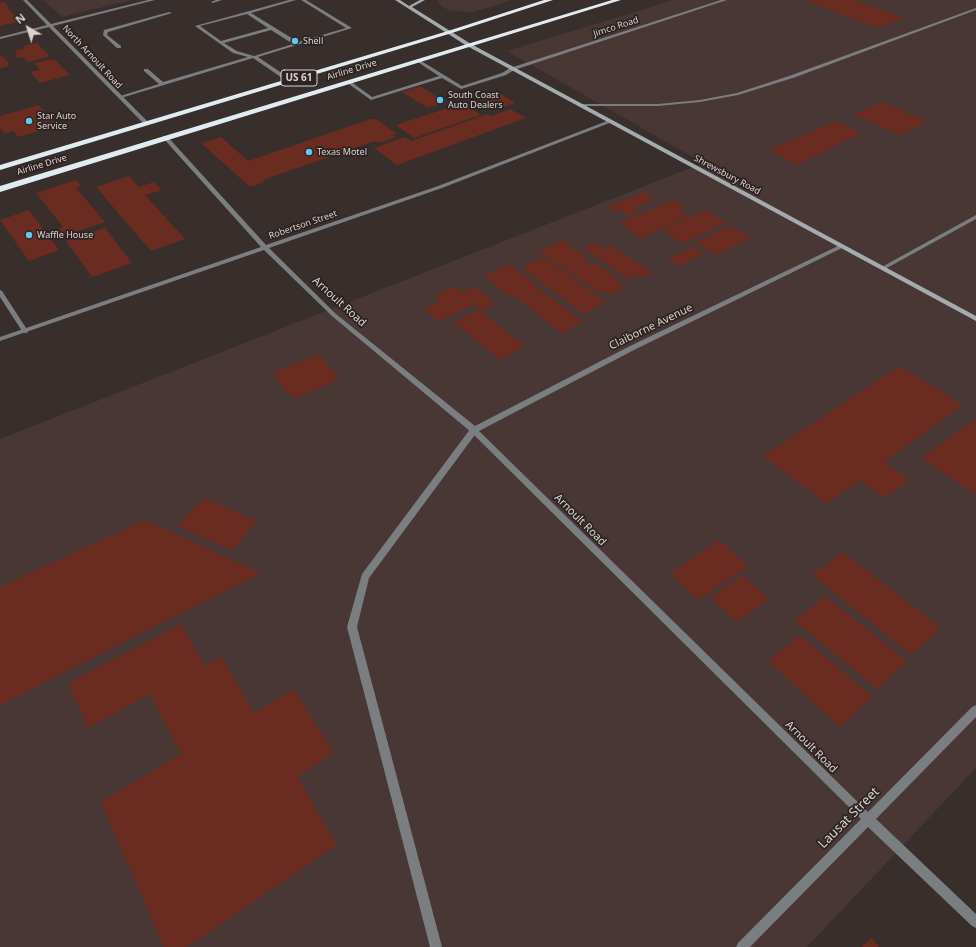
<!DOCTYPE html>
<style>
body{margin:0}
#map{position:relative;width:976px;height:947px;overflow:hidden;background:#382e2c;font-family:"Noto Sans",sans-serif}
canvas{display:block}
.north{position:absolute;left:8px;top:8px;width:40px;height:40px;-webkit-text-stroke:3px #2d2422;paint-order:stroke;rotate:321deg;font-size:11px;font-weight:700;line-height:16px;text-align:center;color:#dad3d2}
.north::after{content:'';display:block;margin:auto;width:14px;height:18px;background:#dad3d2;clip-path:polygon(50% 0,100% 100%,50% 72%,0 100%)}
</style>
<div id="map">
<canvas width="976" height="947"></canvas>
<div class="north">N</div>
</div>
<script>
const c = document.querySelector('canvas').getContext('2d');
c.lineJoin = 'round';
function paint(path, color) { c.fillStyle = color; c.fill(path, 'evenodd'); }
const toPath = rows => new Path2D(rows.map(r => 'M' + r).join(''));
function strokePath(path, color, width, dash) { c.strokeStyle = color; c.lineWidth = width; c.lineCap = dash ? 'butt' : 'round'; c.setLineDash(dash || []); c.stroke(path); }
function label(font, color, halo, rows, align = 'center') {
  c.font = font + ' "Noto Sans",sans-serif'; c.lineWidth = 3.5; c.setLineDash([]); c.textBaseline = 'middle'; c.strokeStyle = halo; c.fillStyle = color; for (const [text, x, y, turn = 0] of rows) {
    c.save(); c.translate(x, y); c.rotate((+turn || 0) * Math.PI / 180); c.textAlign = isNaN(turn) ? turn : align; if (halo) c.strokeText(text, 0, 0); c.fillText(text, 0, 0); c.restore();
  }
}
paint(toPath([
 [43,0,132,0,62,17],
 [439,0,512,0,473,12,451,11,442,7,437,1],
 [674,0,976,0,976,768,807,947,0,947,0,439,703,163,507,51]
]), '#483734');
paint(toPath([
 [805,0,855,0,903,18,877,28],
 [4,2,9,7,7,8,21,21,0,26,0,3],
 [37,43,50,56,28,62,21,57,17,58,14,55,18,54,15,51,25,48,23,46],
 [0,54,9,63,8,64,10,66,0,68],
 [54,59,70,75,40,83,30,72,40,70,34,63],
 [420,86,446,102,428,108,402,92],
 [501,94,515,103,497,109,484,100],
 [882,102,927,122,900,135,854,114],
 [463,103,481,115,414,138,396,125],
 [39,105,58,126,18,137,13,131,5,134,0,128,0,116],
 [510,109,526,118,397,165,374,148,405,137,411,141,488,114,491,116],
 [371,119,376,119,397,134,393,135,396,137,378,143,375,141,263,180,265,182,250,187,201,143,221,137,248,161],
 [837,121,861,133,797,165,769,150],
 [129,176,139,187,154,182,162,190,145,195,185,239,151,251,96,187],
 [76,180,81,186,76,188,105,222,60,237,54,231,63,227,36,193],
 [644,192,655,199,634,208,640,212,629,216,620,210,614,212,607,207],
 [673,200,685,207,679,210,689,216,640,239,620,223],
 [29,210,59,250,29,261,0,220],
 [705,210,726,223,682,243,662,230],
 [730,226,751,238,715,255,695,243],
 [105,228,132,263,92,277,66,241],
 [563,240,573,247,570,248,573,251,576,249,588,257,583,259,592,265,596,263,623,282,618,284,624,288,610,295,604,291,599,293,539,251],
 [594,243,603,249,611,245,653,273,643,278,638,275,629,280,583,248],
 [693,247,704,254,678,266,668,259],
 [544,257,606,302,583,314,521,267],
 [509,264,536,284,534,285,583,322,561,333,513,295,510,296,483,276],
 [455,286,463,292,475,287,491,299,489,300,495,305,482,311,475,304,438,321,423,309,441,301,434,295],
 [479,310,524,346,500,360,454,322],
 [319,354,340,379,293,399,272,373],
 [899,366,963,405,884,462,909,480,884,498,860,480,827,504,763,456],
 [976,419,976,495,921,458],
 [204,498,257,521,232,550,177,526],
 [145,520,261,573,0,705,0,587],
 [719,540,748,566,698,600,670,573],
 [843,552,941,628,911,655,812,575],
 [742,575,769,599,737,622,710,598],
 [825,596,907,661,877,689,795,621],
 [181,624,205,666,221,656,254,713,294,689,334,753,297,777,337,845,187,947,164,947,101,802,181,754,150,694,88,728,68,683],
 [800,635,872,697,840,727,768,661],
 [871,938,879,947,862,947]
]), '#6a2c20');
paint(toPath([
 [216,0,222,0,213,3,211,2,216,0],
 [289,0,296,0,251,13,298,42,346,28,301,0,306,0,352,28,258,57,292,80,292,82,288,82,253,58,121,98,117,97,159,84,144,71,144,69,148,69,163,82,248,57,233,53,195,26,289,0],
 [247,14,268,28,221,41,200,26,247,14],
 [271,30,293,44,254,56,237,51,224,43,271,30],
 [721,0,727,0,514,70,506,75,461,89,442,78,371,100,346,82,350,81,372,97,439,76,416,61,416,60,418,59,462,86,502,73,510,68,721,0],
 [976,8,976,10,793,78,738,95,700,102,658,106,579,106,577,105,579,104,658,104,700,100,737,93,789,76,976,8],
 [169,12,172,13,108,32,107,35,121,46,121,48,117,48,103,35,104,30,169,12],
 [0,290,2,291,28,331,27,333,25,333,22,331,0,297,0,290],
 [474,427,478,430,477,432,369,578,357,627,442,947,430,947,347,627,362,574,471,428,474,427]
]), '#7a7e81');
paint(toPath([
 [23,0,27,0,51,24,148,0,155,0,53,26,149,123,149,125,145,125,49,27,0,39,0,37,47,25,23,0],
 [607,121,612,122,442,188,269,248,336,314,475,426,630,346,838,246,842,246,842,248,634,350,479,431,868,812,972,707,976,705,976,717,876,819,976,914,976,928,972,926,868,827,750,947,736,947,738,943,861,819,471,432,332,316,264,250,0,341,0,337,261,247,163,138,163,136,167,136,266,245,438,186,607,121],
 [976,215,976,219,885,269,883,270,880,268,976,215]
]), '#7a7e81');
paint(toPath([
 [395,0,400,0,409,6,420,0,425,0,412,7,471,44,976,316,976,321,467,46,395,0]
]), '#a3abae');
paint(toPath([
 [544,0,553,0,452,33,0,170,0,165,448,31,544,0],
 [612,0,621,0,0,192,0,186,612,0]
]), '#e0ecf2');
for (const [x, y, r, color] of [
 [295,41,4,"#65c5ee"],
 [440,100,4,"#65c5ee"],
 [29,121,4,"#65c5ee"],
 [309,152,4,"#65c5ee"],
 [29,235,4,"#65c5ee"]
]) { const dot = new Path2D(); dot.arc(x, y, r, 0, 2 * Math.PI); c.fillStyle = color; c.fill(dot); strokePath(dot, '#2d2422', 1.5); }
label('9px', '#dad3d2', '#2d2422', [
 ["Jimco Road",616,27,-18],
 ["North Arnoult Road",92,57,47],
 ["Airline Drive",352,70,-17],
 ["Airline Drive",42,165,-17],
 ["Shrewsbury Road",727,175,28],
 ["Robertson Street",303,225,-19]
]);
label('9px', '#dad3d2', '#2d2422', [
 ["Shell",303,41],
 ["South Coast",448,95],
 ["Auto Dealers",448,105],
 ["Star Auto",37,116],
 ["Service",37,126],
 ["Texas Motel",317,152],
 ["Waffle House",37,235]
], 'left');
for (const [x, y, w] of [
 [299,78,36]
]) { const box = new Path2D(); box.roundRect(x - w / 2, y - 8, w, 16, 3); c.fillStyle = '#2d2422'; c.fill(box); strokePath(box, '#dad3d2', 1); }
label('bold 10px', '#dad3d2', null, [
 ["US 61",299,78]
]);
label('11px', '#dad3d2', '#2d2422', [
 ["Arnoult Road",339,302,42],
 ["Claiborne Avenue",651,327,-26],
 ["Arnoult Road",580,520,45],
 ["Arnoult Road",811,747,45]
]);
label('13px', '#dad3d2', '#2d2422', [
 ["Lausat Street",849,818,-45]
]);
</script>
